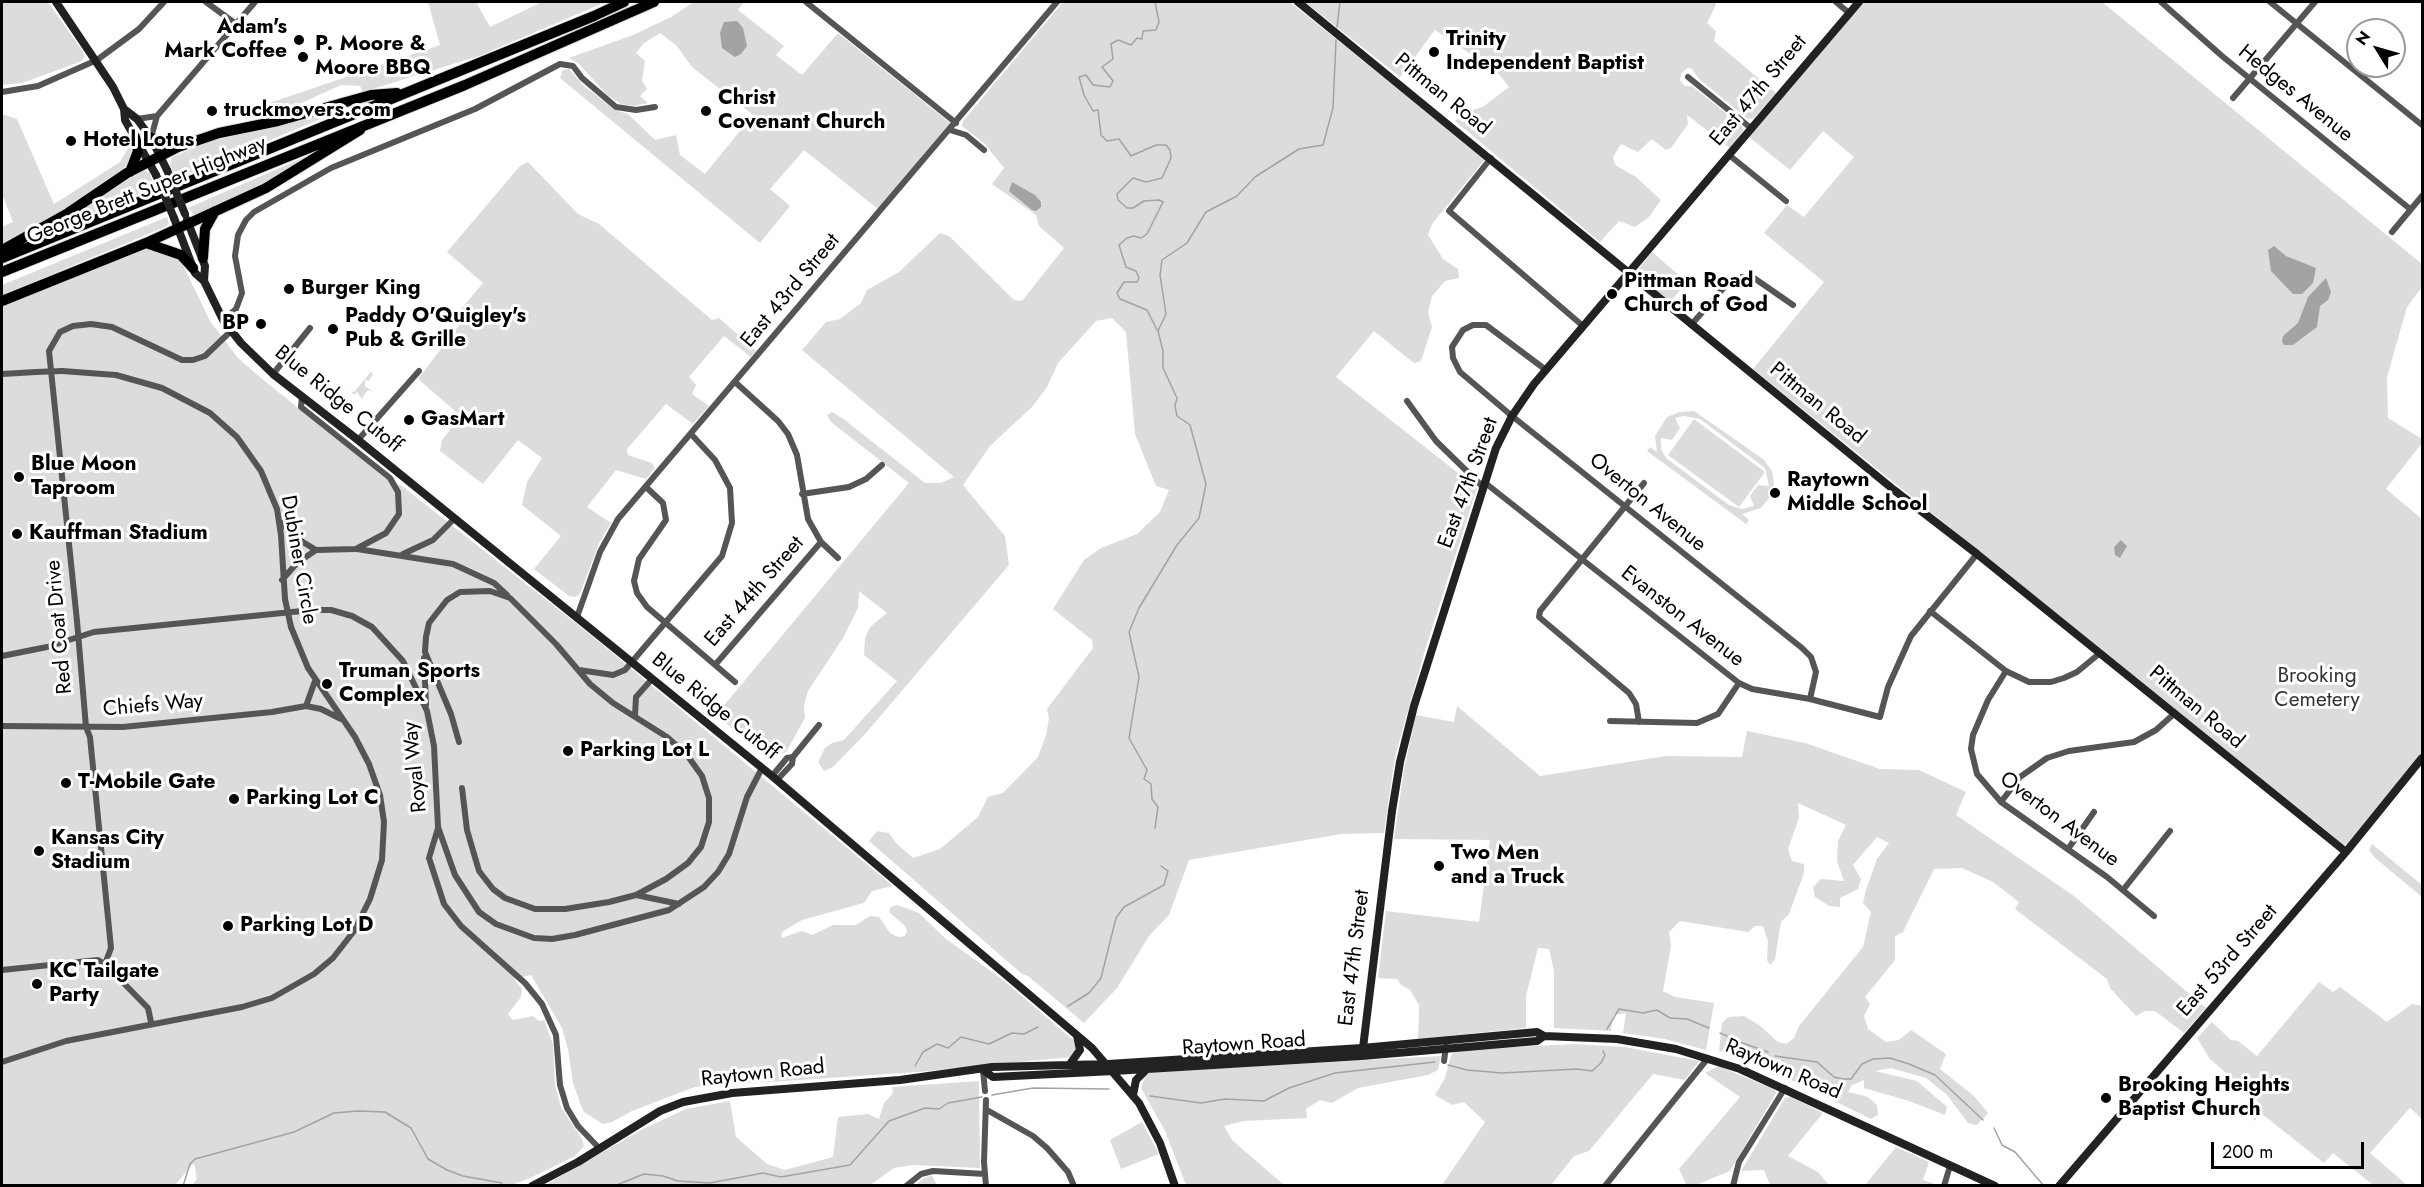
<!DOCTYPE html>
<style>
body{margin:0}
#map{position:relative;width:2424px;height:1187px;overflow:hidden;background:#fff;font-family:Jost,sans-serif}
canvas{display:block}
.frame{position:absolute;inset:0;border:3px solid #000;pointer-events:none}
.north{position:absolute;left:2346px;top:18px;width:60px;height:60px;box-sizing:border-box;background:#fff;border:2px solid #999;border-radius:50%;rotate:307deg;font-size:16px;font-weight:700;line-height:24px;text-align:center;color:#000}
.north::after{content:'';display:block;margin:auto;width:21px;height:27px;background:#000;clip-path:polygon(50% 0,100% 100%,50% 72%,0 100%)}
.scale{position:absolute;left:2211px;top:1142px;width:153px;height:27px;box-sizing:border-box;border:3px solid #000;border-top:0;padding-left:8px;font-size:18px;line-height:21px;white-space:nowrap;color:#000;-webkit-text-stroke:4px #fff;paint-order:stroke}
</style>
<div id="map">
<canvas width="2424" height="1187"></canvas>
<div class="frame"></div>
<div class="north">N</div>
<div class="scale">200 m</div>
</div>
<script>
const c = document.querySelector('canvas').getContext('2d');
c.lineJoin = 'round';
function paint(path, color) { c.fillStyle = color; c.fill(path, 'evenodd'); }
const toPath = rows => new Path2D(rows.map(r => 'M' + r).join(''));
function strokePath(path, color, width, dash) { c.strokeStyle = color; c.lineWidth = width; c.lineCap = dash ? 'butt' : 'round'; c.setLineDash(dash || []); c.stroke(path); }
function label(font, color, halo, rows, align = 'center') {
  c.font = font + ' Jost,sans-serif'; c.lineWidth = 6; c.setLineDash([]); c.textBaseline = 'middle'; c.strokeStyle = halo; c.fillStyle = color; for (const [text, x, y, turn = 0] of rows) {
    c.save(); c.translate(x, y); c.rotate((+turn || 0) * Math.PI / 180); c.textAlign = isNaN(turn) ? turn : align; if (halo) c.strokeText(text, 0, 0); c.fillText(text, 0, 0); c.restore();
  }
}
paint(toPath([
 [2,2,48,2,82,50,85,56,82,61,22,83,2,85],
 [428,2,476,2,490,27,542,2,606,2,479,56,363,92,360,86,341,85,286,110,256,115,240,113,440,45],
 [694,2,744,2,738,10,784,46,776,55,802,75,838,33,950,123,878,209,804,150,770,189,790,206,760,243,560,78,563,70,569,69,584,86,615,110,628,114,655,140,676,135,680,155,705,174,753,115,692,67,677,46,660,33,644,43,636,53,645,61,642,81,647,89,640,96,648,103,634,106,621,104,607,95,579,64,569,58,633,35,671,17],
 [1063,2,1290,2,1485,159,1432,224,1428,235,1443,259,1458,269,1459,278,1445,281,1432,296,1428,312,1432,327,1421,361,1414,363,1374,331,1336,377,1477,488,1425,650,1395,757,1384,833,1341,834,1189,860,1169,915,1149,936,1117,988,1084,1023,1028,976,1022,974,869,841,877,831,889,833,896,843,913,858,940,849,978,817,988,797,1003,793,1038,757,1046,735,1049,718,1047,709,1093,648,1092,640,1053,609,1084,560,1101,548,1137,534,1160,512,1169,490,1156,486,1135,434,1126,332,1112,318,1096,321,1058,363,1047,387,1032,407,990,446,963,485,1005,536,1009,565,866,733,833,767,824,771,818,762,825,748,832,743,844,740,897,681,864,655,865,638,870,627,887,613,859,591,858,608,843,638,808,691,804,705,805,718,786,752,773,756,765,755,716,715,909,483,831,422,827,415,832,412,842,418,925,483,941,483,954,477,802,350,826,322,840,319,861,303,867,290,899,272,940,233,949,236,1014,300,1022,301,1064,248,1039,226,1036,215,992,184,1004,168,984,143,962,126,963,121],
 [1305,2,1715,2,1716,5,1707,23,1716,31,1714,41,1776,93,1754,118,1748,119,1699,79,1692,69,1687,68,1681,74,1680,80,1685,86,1692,86,1742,126,1743,131,1730,148,1687,115,1688,124,1671,148,1666,150,1652,139,1638,152,1621,144,1613,157,1615,165,1636,177,1661,200,1649,217,1635,227,1619,221,1600,242,1455,121,1465,113,1484,106,1509,87,1498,73,1435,30,1400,77],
 [1864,2,2102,2,2422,264,2422,287,2407,307,2387,377,2388,418,2422,439,2422,443,2386,489,2422,519,2422,755,2348,844,2344,845,1753,369,1824,282,1764,233,1787,205,1804,217,1854,157,1823,131,1790,170,1749,137],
 [357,104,176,179,170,165,172,157,224,136],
 [2,114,17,119,54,204,120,162,133,140,133,155,129,164,118,172,35,230,2,247,2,227,13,222,2,194],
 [316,152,286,174,195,215,188,208],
 [528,162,578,214,599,224,712,320,719,318,756,351,751,357,724,336,689,377,696,385,692,394,709,406,693,424,666,404,627,449,628,455,652,463,655,468,646,479,616,470,587,507,611,523,599,543,580,594,575,597,569,596,534,569,561,536,522,505,527,482,542,458,518,440,483,484,440,451,442,440,461,416,418,379,460,324,464,323,461,309,483,283,447,252,520,166],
 [142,170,150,173,154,188,37,236],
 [167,217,169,224,165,227,2,295,2,285],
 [151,247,175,255,182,263,210,321,238,358,261,378,385,478,402,486,592,636,893,886,872,891,864,903,802,920,782,932,781,938,802,931,812,935,833,925,856,925,870,916,879,917,890,933,898,937,905,936,907,931,905,926,889,912,891,907,897,905,919,913,946,939,1002,979,1073,1040,1076,1049,1071,1057,918,1072,695,1087,632,1111,612,1122,603,1124,584,1112,580,1103,573,1083,568,1049,562,1028,531,975,514,979,522,989,521,997,508,1014,513,1020,533,1016,539,1021,544,1020,553,1044,555,1085,561,1107,582,1139,584,1146,575,1156,532,1177,510,1186,192,1185,197,1179,194,1163,175,1185,2,1185,2,306],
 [1652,252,1687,282,1670,302,1636,272],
 [368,370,373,374,369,381,365,380,365,386,373,392,368,390,362,398,364,402,357,392,354,395,351,391,354,392,370,373],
 [1694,411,1763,459,1772,471,1774,483,1771,496,1761,508,1742,514,1749,520,1746,524,1647,451,1650,447,1657,452,1655,436,1667,417,1679,412],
 [1683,416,1700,419,1765,468,1769,486,1758,485,1750,496,1754,506,1742,509,1729,505,1666,458,1661,449,1661,438,1672,440,1680,428,1675,418],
 [1694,419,1765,472,1739,507,1668,455],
 [1457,706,1540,776,1666,756,1742,757,1747,731,1805,743,1880,769,1919,770,1966,792,1956,815,2074,896,2206,1008,2184,1033,2155,1011,2145,1011,2136,1016,2110,988,2107,979,2015,909,2019,902,1993,882,1962,868,1934,869,1903,932,1895,936,1895,960,1865,997,1870,1004,1864,1016,1868,1029,1886,1042,1899,1040,1911,1030,1946,1054,1940,1069,1974,1096,1988,1113,1977,1125,1968,1123,1947,1095,1926,1078,1891,1068,1875,1071,1917,1081,1947,1107,1945,1115,1909,1101,1864,1088,1864,1080,1852,1085,1848,1092,1868,1097,1877,1105,1878,1115,1871,1119,1777,1073,1719,1051,1722,1023,1728,1017,1744,1016,1759,1025,1778,1042,1786,1044,1794,1038,1799,1026,1863,947,1871,912,1863,903,1866,890,1877,859,1889,843,1877,837,1853,865,1861,879,1858,889,1840,898,1840,907,1829,906,1815,897,1813,887,1821,879,1844,881,1837,861,1838,841,1846,825,1798,803,1799,818,1788,849,1792,861,1804,864,1804,873,1789,914,1781,922,1775,959,1770,965,1767,960,1768,941,1763,926,1755,926,1748,932,1680,921,1669,932,1671,946,1663,991,1675,997,1714,1003,1706,1050,1665,1039,1623,1033,1626,1013,1613,1015,1611,1031,1554,1028,1554,971,1549,949,1538,948,1526,996,1526,1028,1418,1039,1419,1005,1410,990,1401,985,1397,979,1378,978,1386,911,1479,922,1490,840,1394,839,1404,769,1416,715,1454,722],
 [2372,844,2422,885,2422,897,2374,857,2369,850],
 [2319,982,2333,992,2340,987,2387,1022,2412,1004,2422,1006,2422,1119,2410,1108,2370,1153,2407,1185,2373,1185,2333,1153,2324,1163,2262,1114,2254,1121,2251,1114,2258,1101,2210,1059,2197,1038,2212,1022,2231,1040,2238,1041,2257,1056],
 [1574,1044,1625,1047,1699,1061,1685,1080,1653,1074,1589,1151,1574,1156,1551,1185,1442,1185,1485,1122,1464,1102,1452,1105,1435,1095,1445,1078,1451,1055,1458,1050],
 [1441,1056,1438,1070,1428,1075,1358,1088,1332,1103,1320,1100,1306,1109,1307,1118,1244,1121,1224,1126,1232,1140,1284,1185,1186,1185,1165,1131,1141,1088,1146,1075,1153,1072],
 [1718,1066,1774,1089,1776,1093,1730,1171,1696,1185,1687,1186,1679,1169,1740,1097,1705,1073],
 [979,1081,980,1168,913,1165,894,1168,869,1186,544,1186,643,1129,686,1109,730,1101,736,1137,767,1164,785,1170,833,1157,838,1117,868,1114,879,1119,884,1103,893,1093,892,1087],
 [1791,1097,1823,1113,1788,1156,1818,1172,1829,1185,1770,1185,1764,1170,1741,1171,1785,1098],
 [1142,1122,1159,1154,1121,1169,1110,1140],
 [1896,1147,1929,1162,1923,1180,1938,1185,1865,1185],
 [932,1176,937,1185,915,1185,926,1177]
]), '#dcdcdc');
paint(toPath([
 [737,21,743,28,747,46,741,54,735,57,722,48,720,33,724,22],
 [1012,182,1035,195,1041,202,1041,207,1036,211,1032,210,1009,191],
 [2274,246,2286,256,2316,268,2313,283,2302,294,2293,294,2271,271,2268,250],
 [2326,278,2331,292,2328,300,2320,306,2317,327,2293,345,2284,345,2282,342,2283,336,2298,323,2308,297],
 [2121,540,2127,546,2120,558,2115,555,2114,547]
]), '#a3a3a3');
strokePath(toPath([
 [1155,2,1159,22,1156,30,1143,31,1142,39,1137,38,1131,45,1118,40,1111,44,1113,59,1102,67,1113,81,1110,87,1093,85,1086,75,1079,77,1084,95,1093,111,1098,110,1101,135,1107,141,1119,139,1131,156,1156,145,1166,145,1170,150,1171,158,1162,178,1146,182,1133,178,1117,194,1118,200,1127,208,1133,208,1144,201,1159,200,1163,202,1147,234,1141,238,1134,236,1127,238,1119,245,1126,267,1136,271,1139,278,1137,282,1124,282,1117,293,1120,299,1147,310,1157,330],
 [1337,27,1340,2],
 [1155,828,1158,807,1152,799,1151,784,1144,779,1147,770,1129,738,1139,677,1129,632,1139,608,1177,545,1199,518,1206,484,1190,425,1177,416,1175,406,1177,398,1163,368,1163,351,1158,331,1166,314,1160,275,1162,260,1187,243,1206,212,1237,196,1255,177,1299,149,1323,145,1333,108,1336,40],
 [1068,1006,1089,993,1101,978,1116,918,1124,907,1164,885,1168,871,1161,866],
 [1607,1029,1619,1009,1643,1013,1657,1010,1670,1018,1687,1019,1709,1028],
 [1720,1033,1727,1036],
 [1731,1039,1768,1052],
 [1775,1056,1817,1062,1834,1077,1843,1079,1851,1079,1862,1064,1873,1059,1890,1058,1909,1064,1935,1075,1983,1120],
 [1448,1065,1467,1070,1502,1073,1577,1069,1592,1071,1601,1063,1605,1055,1603,1051],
 [915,1066,923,1052,937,1044,948,1048,961,1037,989,1044,1012,1033,1024,1034,1038,1027],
 [992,1095,1033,1088,1109,1089],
 [1150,1096,1201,1103,1225,1099,1264,1101,1289,1088,1335,1073,1435,1062],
 [1994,1128,2002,1145,2015,1152,2044,1186],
 [183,1186,190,1164,195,1159,294,1132,334,1113,358,1111,385,1112,411,1128,428,1159,447,1170,463,1176,502,1183],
 [614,1186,644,1174,663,1176,678,1181,710,1183,763,1173,781,1177,850,1165,889,1121,925,1108,939,1109,948,1103,982,1097]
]), '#a3a3a3', 1.5);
const highway = toPath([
 [151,138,178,147],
 [130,172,138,151,135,137],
 [146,243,181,255,193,268],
 [2,250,68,213,127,173,178,147,219,133,278,121,371,95,397,93],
 [2,258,594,16,624,2],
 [203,258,205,229,215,211],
 [2,272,465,85,654,2],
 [2,301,146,243,266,188,360,130]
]);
strokePath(highway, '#dbdbdb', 12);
strokePath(toPath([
 [206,2,236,24],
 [806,2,956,123],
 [1836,2,1849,13],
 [2161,2,2222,56,2410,209],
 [2270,2,2422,125],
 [2364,76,2372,66],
 [1688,77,1752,129],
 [2,92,38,86,97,60,139,29,164,2],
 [2233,98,2315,2],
 [137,119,157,116,255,2],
 [950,130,966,135,984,150],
 [151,138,157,116],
 [1729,155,1786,201],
 [1491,158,1449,211,1583,326],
 [2392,232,2422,196],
 [223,320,236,309,242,293,235,256,238,235,246,220,254,212,331,168,475,109,560,64,573,66,582,78,616,107,636,110,655,107],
 [1691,325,1727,284,1742,277,1754,278,1793,305],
 [1546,370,1486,325,1473,325,1463,330,1452,347,1453,358,1460,372,1512,416,1802,648,1811,657,1816,672,1810,699],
 [62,371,116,375,162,388,210,413,237,437,261,471,277,509,281,535,285,599],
 [2,374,36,372],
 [273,374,310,328],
 [735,382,778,421,788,434,797,455,808,519,821,542,838,558],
 [1407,401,1436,441,1482,486],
 [358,440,419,371],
 [1484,482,1739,683,1752,689,1810,699,1880,717],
 [646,487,663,503,666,520,639,559,634,581,637,593,647,607,735,682],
 [802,494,849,487,866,479,882,465],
 [279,521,298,539,316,550,356,549,386,533,399,514,398,492,390,478,301,407,302,396],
 [357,549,453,564,494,583,507,595],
 [403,554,433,540,455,518],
 [282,580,297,563,316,550],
 [1930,611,2006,671,2029,682,2051,682,2064,678,2077,672,2100,653],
 [577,617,600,552,618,519,1057,2],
 [2,656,47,647,94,632,312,610,331,610,352,616,372,627,403,661,427,711,434,746,438,827,455,875,479,912,496,924,534,938,552,939,575,935,669,910,704,887,718,872,729,854,747,797,762,768],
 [424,658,426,705],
 [715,665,821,542],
 [579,670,613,675,625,670,722,556,732,523,730,488,715,460,691,434],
 [2006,671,1988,700,1973,735,1971,749,1977,774,2001,802,2107,877,2154,916],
 [306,706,321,709,341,719],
 [635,716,636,697,652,679],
 [1880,717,1888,687,1911,636,1977,554],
 [1610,721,1697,723,1718,714,1739,683],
 [1639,722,1636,704,1629,693,1539,617,1540,611,1644,483],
 [2,726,123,727,272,712,306,706,315,681],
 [459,742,451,714,425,652,426,637,429,623,447,600,460,592,490,591,510,598,556,644,590,684,613,703,667,737,687,755,702,776,709,798,709,822,701,847,688,863,666,879,636,895,609,902,565,909,535,909,505,898,493,889,479,871,467,830,462,788],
 [793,757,819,725],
 [772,776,787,758,793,757,792,764,777,780],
 [2001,802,2020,777,2047,758,2069,751,2134,742,2156,730,2175,713],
 [438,828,429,858,444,904,461,926,525,983,542,1004,556,1035,560,1085,567,1108,578,1126,599,1148],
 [2068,849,2094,812],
 [2123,890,2170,831],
 [636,895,679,904],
 [2,970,98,960,105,964],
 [151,1022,148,1008,105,964,111,948,90,737,86,727,77,621,49,351,60,332,73,326,91,324,112,327,182,360,193,360,205,356,231,331],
 [1444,1061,1446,1046],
 [2,1062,66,1041,242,1007,272,998,314,974,333,958,354,931,370,899,382,860,384,822,380,795,369,764,355,737,308,668,291,627],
 [983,1070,985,1091],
 [986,1100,984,1162,986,1186],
 [987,1110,1033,1136,1047,1148,1068,1172,1074,1186],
 [906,1186,921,1174,933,1171,985,1174],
 [1605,1186,1708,1058],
 [1733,1186,1739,1162,1785,1088],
 [1944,1186,1950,1166]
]), '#555', 6);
strokePath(toPath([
 [56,2,113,87,124,109,125,120,156,175],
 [1298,2,1894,490,1977,554,2346,852],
 [124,109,137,119,151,138,167,170],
 [174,218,195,273,204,281,223,320,241,343,273,374,358,440,772,776,1092,1048,1139,1103,1160,1143,1175,1186],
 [187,220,205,266,204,281],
 [1362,1056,1392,811,1400,762,1414,706,1496,448,1512,416,1534,384,1859,2],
 [1070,1064,1080,1050,1077,1036],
 [983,1070,993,1077,1114,1071,1362,1056,1537,1041,1544,1036,1617,1039,1676,1049,1740,1069,1995,1186],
 [1133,1095,1136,1080,1146,1070],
 [532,1186,578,1162,660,1111,683,1102,732,1093,900,1080,992,1067,1108,1064,1362,1048,1537,1032,1544,1036],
 [2059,1186,2346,852,2422,758]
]), '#222', 8);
strokePath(highway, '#000', 10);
strokePath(toPath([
 [36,372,62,371],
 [285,599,291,627]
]), '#555', 6);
strokePath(toPath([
 [167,170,185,214],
 [156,175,174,218]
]), '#222', 8);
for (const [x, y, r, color] of [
 [299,40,6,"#000"],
 [1434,52,6,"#000"],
 [303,57,6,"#000"],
 [212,111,6,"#000"],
 [706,111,6,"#000"],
 [71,141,6,"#000"],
 [289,289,6,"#000"],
 [1612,294,6,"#000"],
 [261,324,6,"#000"],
 [333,329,6,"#000"],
 [409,420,6,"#000"],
 [19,477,6,"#000"],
 [1775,493,6,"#000"],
 [17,534,6,"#000"],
 [327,684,6,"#000"],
 [568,751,6,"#000"],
 [66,783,6,"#000"],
 [234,799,6,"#000"],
 [39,851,6,"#000"],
 [1439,866,6,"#000"],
 [228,926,6,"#000"],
 [37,984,6,"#000"],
 [2106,1098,6,"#000"]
]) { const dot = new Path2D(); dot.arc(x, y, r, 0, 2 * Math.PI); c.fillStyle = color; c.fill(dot); strokePath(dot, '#fff', 2); }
label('bold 21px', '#000', '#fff', [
 ["Adam's",287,28,"right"],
 ["Mark Coffee",287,52,"right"],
 ["Trinity",1446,40],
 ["Independent Baptist",1446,64],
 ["P. Moore &",315,45],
 ["Moore BBQ",315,69],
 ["Christ",718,99],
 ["Covenant Church",718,123],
 ["truckmovers.com",224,111],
 ["Hotel Lotus",83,141],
 ["Pittman Road",1624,282],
 ["Church of God",1624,306],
 ["Burger King",301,289],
 ["Paddy O'Quigley's",345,317],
 ["Pub & Grille",345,341],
 ["BP",249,324,"right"],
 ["GasMart",421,420],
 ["Blue Moon",31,465],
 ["Taproom",31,489],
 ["Raytown",1787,481],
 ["Middle School",1787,505],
 ["Kauffman Stadium",29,534],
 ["Truman Sports",339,672],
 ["Complex",339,696],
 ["Parking Lot L",580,751],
 ["T-Mobile Gate",78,783],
 ["Parking Lot C",246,799],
 ["Kansas City",51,839],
 ["Stadium",51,863],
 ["Two Men",1451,854],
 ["and a Truck",1451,878],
 ["Parking Lot D",240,926],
 ["KC Tailgate",49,972],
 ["Party",49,996],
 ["Brooking Heights",2118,1086],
 ["Baptist Church",2118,1110]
], 'left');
label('21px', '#000', '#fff', [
 ["East 47th Street",1759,91,-50],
 ["Hedges Avenue",2295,94,39],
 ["Pittman Road",1442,95,39],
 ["George Brett Super Highway",147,191,-22],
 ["East 43rd Street",791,291,-50],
 ["Blue Ridge Cutoff",338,400,39],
 ["Pittman Road",1817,404,39],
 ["East 47th Street",1469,483,-70],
 ["Overton Avenue",1647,503,39],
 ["Dubiner Circle",298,560,80],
 ["East 44th Street",755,592,-49],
 ["Evanston Avenue",1682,617,38],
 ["Red Coat Drive",60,627,-95],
 ["Chiefs Way",153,706,-5],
 ["Blue Ridge Cutoff",715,707,39],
 ["Pittman Road",2196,708,40],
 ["Royal Way",416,767,-96],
 ["Overton Avenue",2059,820,37],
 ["East 47th Street",1355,958,-83],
 ["East 53rd Street",2228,961,-49],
 ["Raytown Road",1244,1045,-4],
 ["Raytown Road",1783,1070,23],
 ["Raytown Road",763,1074,-6]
]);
label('21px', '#333', '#fff', [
 ["Brooking",2317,677],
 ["Cemetery",2317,701]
]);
</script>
